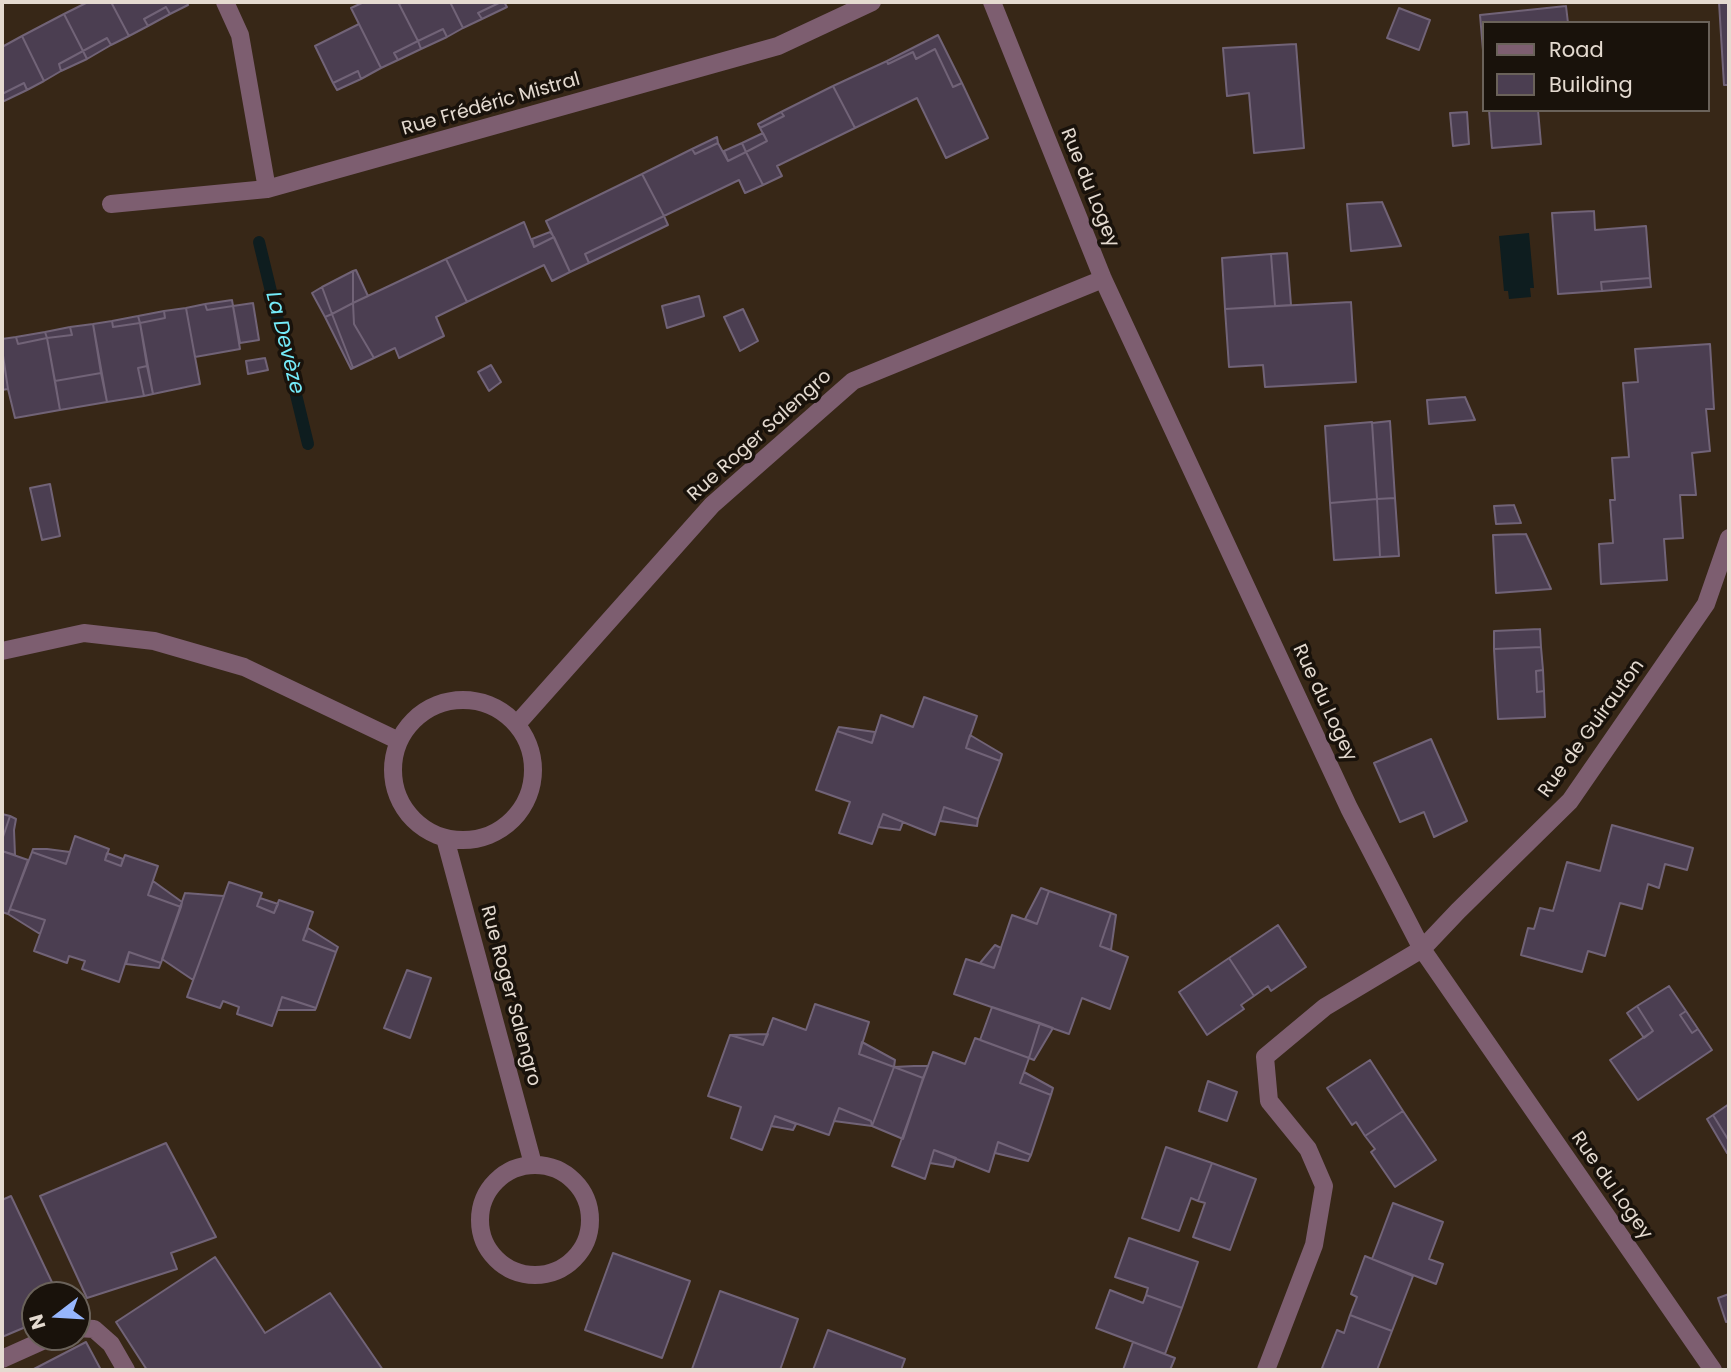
<!DOCTYPE html>
<meta charset="utf-8">
<style>
body{margin:0}
#map{position:relative;width:1731px;height:1372px;overflow:hidden;background:#372717;font-family:Poppins,sans-serif}
canvas{display:block}
.frame{position:absolute;inset:0;border:4px solid #e4dad0;pointer-events:none}
.legend{position:absolute;left:1482px;top:21px;width:228px;height:91px;box-sizing:border-box;background:#19120b;border:2px solid #6a625a;margin:0;padding:9px 12px;list-style:none;font-size:21px;color:#e4dad0}
.legend li{display:flex;align-items:center;gap:14px;height:35px}
.legend b{width:35px;border:2px solid #6a625a}
.north{position:absolute;left:21px;top:1281px;width:70px;height:70px;box-sizing:border-box;background:#19120b;border:2px solid #6a625a;border-radius:50%;rotate:253deg;font-size:19px;font-weight:700;line-height:28px;text-align:center;color:#e4dad0}
.north::after{content:'';display:block;margin:auto;width:24px;height:32px;background:#96b6fd;clip-path:polygon(50% 0,100% 100%,50% 72%,0 100%)}
</style>
<div id="map">
<canvas width="1731" height="1372"></canvas>
<div class="frame"></div>
<ul class="legend">
<li><b style="height:9px;background:#7d5e70"></b>Road</li>
<li><b style="height:19px;background:#4b3e51"></b>Building</li>
</ul>
<div class="north">N</div>
</div>
<script>
const c = document.querySelector('canvas').getContext('2d');
c.lineJoin = 'round';
function paint(path, color) { c.fillStyle = color; c.fill(path, 'evenodd'); }
const toPath = rows => new Path2D(rows.map(r => 'M' + r).join(''));
function strokePath(path, color, width, dash) { c.strokeStyle = color; c.lineWidth = width; c.lineCap = dash ? 'butt' : 'round'; c.setLineDash(dash || []); c.stroke(path); }
function label(font, color, halo, rows, align = 'center') {
  c.font = font + ' Poppins,sans-serif'; c.lineWidth = 7; c.setLineDash([]); c.textBaseline = 'middle'; c.strokeStyle = halo; c.fillStyle = color; for (const [text, x, y, turn = 0] of rows) {
    c.save(); c.translate(x, y); c.rotate((+turn || 0) * Math.PI / 180); c.textAlign = isNaN(turn) ? turn : align; if (halo) c.strokeText(text, 0, 0); c.fillText(text, 0, 0); c.restore();
  }
}
paint(toPath([
 [1529,233,1534,288,1530,288,1531,297,1509,299,1508,291,1504,291,1499,236]
]), '#0e1d1f');
strokePath(toPath([
 [259,242,308,444]
]), '#0e1d1f', 12);
const building = toPath([
 [88,2,111,2,129,36,111,45,107,38,83,51,64,14,88,2],
 [111,2,187,2,188,5,170,14,166,7,144,19,148,26,129,36,111,2],
 [364,2,398,2,418,41,394,53,398,60,381,68,351,8,364,2],
 [404,2,450,2,463,28,447,37,443,29,418,41,399,4,404,2],
 [450,2,501,2,478,13,482,19,463,28,450,2],
 [501,2,504,2,507,7,482,19,478,13,501,2],
 [1719,2,1729,2,1729,85,1724,85,1719,2],
 [1566,6,1568,23,1484,23,1484,62,1480,15,1566,6],
 [166,7,170,14,148,26,144,19,166,7],
 [1399,8,1430,20,1419,50,1387,38,1399,8],
 [64,14,83,51,59,64,61,71,44,81,22,36,64,14],
 [359,24,381,68,361,79,358,71,333,83,315,46,359,24],
 [443,29,447,37,421,49,418,41,443,29],
 [938,35,962,83,953,87,935,49,916,59,913,52,888,64,887,61,938,35],
 [22,36,44,81,27,90,24,83,2,94,2,47,22,36],
 [107,38,111,45,87,59,83,51,107,38],
 [418,41,421,49,398,60,394,53,418,41],
 [1296,44,1304,148,1254,153,1249,93,1227,96,1223,48,1296,44],
 [935,49,953,87,962,83,988,138,946,158,917,98,855,128,833,86,887,61,888,64,913,52,916,59,935,49],
 [83,51,87,59,61,71,59,64,83,51],
 [358,71,361,79,337,90,333,83,358,71],
 [24,83,27,90,2,102,2,94,24,83],
 [833,86,855,128,777,166,782,176,763,185,746,152,767,141,760,128,784,116,781,112,833,86],
 [1489,110,1538,110,1541,144,1492,148,1489,110],
 [781,112,784,116,760,128,758,124,781,112],
 [1467,112,1469,144,1453,146,1450,113,1467,112],
 [763,133,767,141,746,152,742,143,763,133],
 [717,137,718,143,695,154,692,149,717,137],
 [718,143,728,161,746,152,763,185,745,193,739,180,664,216,642,174,692,149,695,154,718,143],
 [742,143,746,152,728,161,724,151,742,143],
 [642,174,664,216,585,254,589,263,570,272,546,221,642,174],
 [1382,202,1401,246,1351,251,1347,204,1382,202],
 [1594,211,1595,230,1646,226,1650,278,1601,282,1602,291,1558,294,1552,213,1594,211],
 [664,216,668,225,589,263,585,254,664,216],
 [524,222,534,247,554,237,570,272,552,281,544,265,467,302,446,259,524,222],
 [550,232,554,237,534,247,532,239,550,232],
 [1287,253,1291,305,1275,306,1271,254,1287,253],
 [1271,254,1275,306,1225,309,1222,258,1271,254],
 [446,259,467,302,436,317,444,336,401,357,399,358,395,348,374,358,354,324,353,303,446,259],
 [356,270,368,296,353,303,353,271,356,270],
 [353,271,353,303,332,314,322,287,353,271],
 [1650,278,1651,287,1602,291,1601,282,1650,278],
 [322,287,332,314,325,317,312,293,322,287],
 [699,296,704,316,667,328,662,306,699,296],
 [232,300,233,306,207,310,205,304,232,300],
 [1351,302,1356,382,1265,387,1263,365,1229,367,1225,309,1351,302],
 [253,303,259,340,240,343,233,306,253,303],
 [353,303,354,324,374,358,353,368,332,314,353,303],
 [205,304,207,310,233,306,240,349,195,357,186,308,205,304],
 [186,308,200,384,153,394,140,323,165,318,164,311,186,308],
 [743,309,758,341,740,351,724,317,743,309],
 [164,311,165,318,140,323,138,316,164,311],
 [332,314,353,368,351,369,325,317,332,314],
 [138,316,140,323,113,327,112,321,138,316],
 [112,321,113,327,140,323,147,366,138,368,144,396,107,402,93,324,112,321],
 [93,324,101,373,55,381,47,338,72,335,70,327,93,324],
 [70,327,72,335,47,338,45,332,70,327],
 [45,332,47,338,18,344,16,337,45,332],
 [16,337,18,344,47,338,60,410,15,418,8,389,2,349,2,339,16,337],
 [1710,344,1714,409,1706,409,1710,451,1692,453,1696,495,1680,495,1683,538,1664,539,1667,580,1601,584,1599,544,1613,543,1610,500,1615,500,1612,458,1629,457,1623,383,1638,382,1635,349,1710,344],
 [2,349,8,389,2,390,2,349],
 [265,358,268,370,248,374,246,361,265,358],
 [491,365,501,382,489,391,478,372,491,365],
 [147,366,153,394,144,396,138,368,147,366],
 [101,373,107,402,60,410,55,381,101,373],
 [1465,397,1475,420,1429,424,1427,400,1465,397],
 [1390,421,1395,498,1377,499,1372,423,1390,421],
 [1372,422,1377,499,1330,503,1325,426,1372,422],
 [50,484,60,536,42,540,30,488,50,484],
 [1395,498,1399,556,1380,557,1377,499,1395,498],
 [1377,499,1380,557,1334,560,1330,503,1377,499],
 [1514,505,1521,523,1496,524,1494,506,1514,505],
 [1526,534,1551,589,1496,593,1493,535,1526,534],
 [1540,629,1541,647,1494,649,1494,631,1540,629],
 [1541,647,1543,670,1536,671,1537,692,1544,691,1545,717,1498,719,1494,649,1541,647],
 [1543,670,1544,691,1537,692,1536,671,1543,670],
 [924,697,977,716,966,748,1000,761,978,819,944,807,935,835,883,814,872,844,839,833,850,802,816,790,837,731,872,743,881,715,913,727,924,697],
 [839,727,875,732,872,743,837,731,839,727],
 [970,735,1002,754,1000,761,966,748,970,735],
 [1431,739,1467,821,1434,837,1424,812,1400,822,1374,763,1431,739],
 [944,807,978,819,977,826,940,821,944,807],
 [2,814,10,816,2,840,2,814],
 [883,814,903,822,900,830,878,827,883,814],
 [10,816,16,819,14,830,15,855,2,851,2,840,10,816],
 [1612,825,1693,848,1687,870,1665,864,1659,888,1648,884,1642,909,1620,903,1605,956,1588,951,1582,972,1521,955,1528,928,1534,929,1540,908,1553,911,1567,862,1600,871,1612,825],
 [75,836,109,849,105,860,121,866,125,855,158,866,148,895,181,907,161,963,129,952,119,982,82,969,85,961,69,956,67,963,34,951,45,920,10,909,32,852,66,864,75,836],
 [33,849,47,849,70,852,66,864,32,852,33,849],
 [2,851,28,860,8,914,2,912,2,851],
 [107,853,123,859,121,866,105,860,107,853],
 [153,881,182,902,181,907,148,895,153,881],
 [229,882,262,893,257,906,274,913,279,900,313,912,303,940,336,952,316,1008,282,997,272,1026,237,1014,239,1007,223,1001,220,1008,187,997,229,882],
 [1041,888,1049,891,1037,924,1025,919,1041,888],
 [1049,891,1111,913,1100,946,1128,957,1110,1009,1082,998,1069,1034,954,994,966,959,994,968,1012,915,1037,924,1049,891],
 [185,893,224,896,193,980,162,959,185,893],
 [260,898,278,904,274,913,257,906,260,898],
 [10,909,45,920,40,934,8,914,10,909],
 [1111,913,1116,915,1111,950,1100,946,1111,913],
 [1278,925,1306,967,1271,991,1268,986,1254,996,1229,958,1278,925],
 [308,928,338,947,336,952,303,940,308,928],
 [995,945,1001,948,994,968,980,963,995,945],
 [129,952,161,963,159,968,126,964,129,952],
 [1229,958,1254,996,1241,1005,1244,1009,1207,1035,1179,992,1229,958],
 [407,970,431,978,410,1038,384,1028,407,970],
 [1669,986,1686,1011,1680,1015,1692,1033,1698,1029,1712,1050,1638,1100,1610,1060,1653,1031,1637,1006,1669,986],
 [282,997,301,1003,316,1008,315,1010,278,1010,282,997],
 [815,1004,869,1022,859,1054,894,1067,872,1126,871,1121,839,1108,829,1135,775,1116,762,1150,731,1138,741,1107,708,1096,730,1035,763,1045,773,1018,806,1030,815,1004],
 [1637,1006,1653,1031,1644,1038,1627,1013,1637,1006],
 [992,1007,1040,1023,1029,1058,980,1040,992,1007],
 [1686,1011,1698,1029,1692,1033,1680,1015,1686,1011],
 [1040,1023,1053,1028,1034,1060,1029,1058,1040,1023],
 [768,1034,763,1045,730,1035,768,1034],
 [975,1038,1029,1058,1020,1083,1051,1095,1031,1155,998,1142,989,1172,934,1150,925,1179,892,1166,933,1052,965,1064,975,1038],
 [862,1042,895,1060,894,1067,859,1054,862,1042],
 [1370,1060,1403,1111,1365,1136,1356,1122,1352,1125,1327,1088,1370,1060],
 [914,1066,928,1066,923,1078,894,1067,914,1066],
 [894,1067,923,1078,903,1139,872,1126,894,1067],
 [1024,1072,1053,1088,1051,1095,1020,1083,1024,1072],
 [1208,1081,1237,1092,1227,1121,1199,1111,1208,1081],
 [1729,1104,1729,1141,1713,1115,1729,1104],
 [839,1108,871,1121,872,1126,834,1121,839,1108],
 [1403,1111,1436,1160,1395,1187,1371,1152,1375,1149,1365,1136,1403,1111],
 [1713,1115,1729,1141,1729,1152,1727,1153,1707,1119,1713,1115],
 [775,1116,796,1124,793,1130,771,1126,775,1116],
 [998,1142,1031,1155,1028,1161,995,1153,998,1142],
 [166,1143,216,1237,171,1253,177,1269,87,1298,40,1196,166,1143],
 [1166,1147,1212,1163,1198,1201,1191,1198,1179,1231,1142,1218,1166,1147],
 [934,1150,956,1158,953,1167,930,1163,934,1150],
 [1212,1163,1256,1179,1230,1250,1193,1237,1205,1203,1198,1201,1212,1163],
 [11,1196,58,1295,35,1295,35,1323,2,1337,2,1200,11,1196],
 [1393,1203,1443,1222,1429,1259,1443,1264,1436,1284,1372,1259,1393,1203],
 [1129,1238,1198,1262,1182,1308,1146,1295,1148,1288,1115,1277,1129,1238],
 [613,1253,690,1281,662,1358,585,1330,613,1253],
 [1365,1256,1413,1276,1392,1331,1350,1315,1357,1297,1351,1294,1365,1256],
 [215,1257,265,1333,330,1293,383,1370,147,1370,116,1322,215,1257],
 [1110,1290,1143,1303,1146,1295,1182,1308,1165,1354,1096,1328,1110,1290],
 [720,1291,798,1319,780,1370,692,1369,720,1291],
 [1729,1294,1729,1321,1726,1322,1718,1298,1729,1294],
 [1350,1315,1392,1331,1377,1370,1327,1370,1322,1368,1337,1330,1344,1333,1350,1315],
 [828,1330,905,1359,901,1370,813,1370,828,1330],
 [86,1342,101,1370,32,1370,86,1342],
 [1133,1342,1175,1358,1170,1370,1123,1370,1133,1342]
]);
paint(building, '#4b3e51');
strokePath(building, '#716377', 2);
strokePath(toPath([
 [225,2,240,35,267,189],
 [992,2,1103,279,1349,808,1422,949,1713,1370],
 [111,204,267,189,778,46,872,2],
 [2,651,84,633,154,641,244,667,399,741],
 '393 770a70 70 0 1 1 140 0a70 70 0 1 1-140 0Z',
 [517,724,712,505,853,381,1103,279],
 [445,838,533,1164],
 '480 1220a55 55 0 1 1 110 0a55 55 0 1 1-110 0Z',
 [77,1328,94,1329,111,1344,126,1370],
 [2,1359,51,1337],
 [1266,1370,1314,1245,1324,1186,1308,1149,1269,1101,1265,1057,1325,1007,1422,949,1458,911,1570,801,1706,604,1729,538]
]), '#7d5e70', 18);
label('19px', '#e4dad0', '#19120b', [
 ["Rue Frédéric Mistral",491,105,-16],
 ["Rue du Logey",1089,188,68],
 ["Rue Roger Salengro",760,436,-42],
 ["Rue du Logey",1324,703,65],
 ["Rue de Guirauton",1592,729,-54],
 ["Rue Roger Salengro",510,996,75],
 ["Rue du Logey",1611,1186,55]
]);
label('italic 21px', '#75ecfa', '#19120b', [
 ["La Devèze",284,343,76]
]);
</script>
